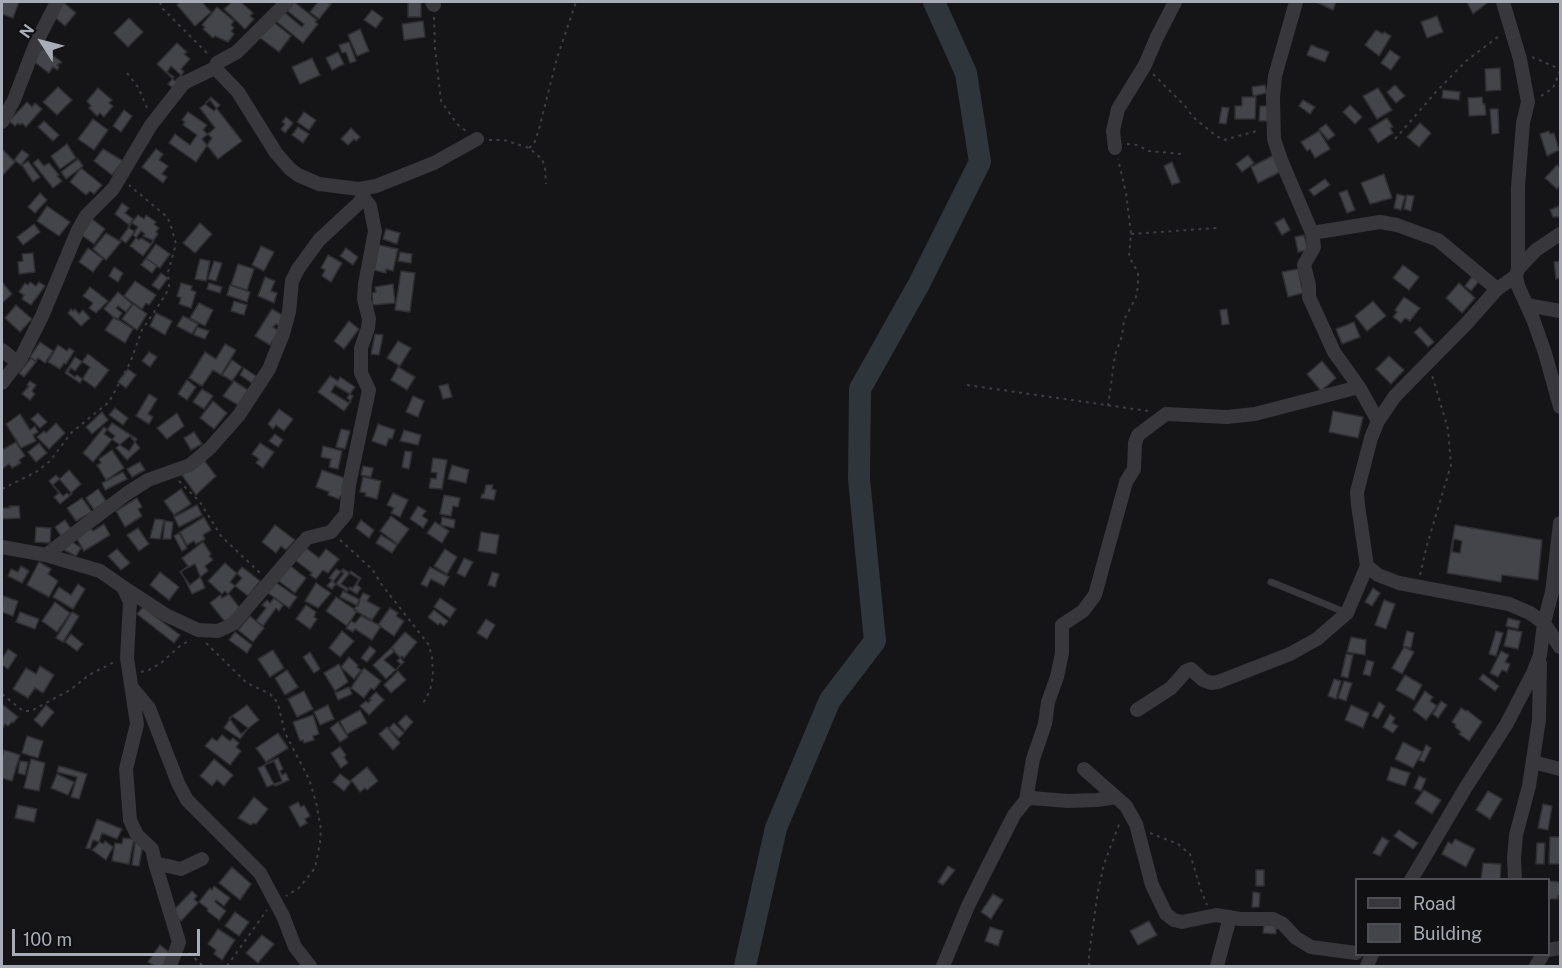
<!DOCTYPE html>
<style>
body{margin:0}
#map{position:relative;width:1562px;height:968px;overflow:hidden;background:#151517;font-family:"Public Sans",sans-serif}
canvas{display:block}
.frame{position:absolute;inset:0;border:3px solid #a8acb6;pointer-events:none}
.legend{position:absolute;left:1355px;top:878px;width:195px;height:78px;box-sizing:border-box;background:#101012;border:2px solid #4d4e54;margin:0;padding:8px 10px;list-style:none;font-size:18px;color:#a8acb6}
.legend li{display:flex;align-items:center;gap:12px;height:30px}
.legend b{width:30px;border:2px solid #4d4e54}
.north{position:absolute;left:12px;top:12px;width:60px;height:60px;-webkit-text-stroke:4px #101012;paint-order:stroke;rotate:306deg;font-size:16px;font-weight:700;line-height:24px;text-align:center;color:#a8acb6}
.north::after{content:'';display:block;margin:auto;width:21px;height:27px;background:#a8acb6;clip-path:polygon(50% 0,100% 100%,50% 72%,0 100%)}
.scale{position:absolute;left:12px;top:929px;width:188px;height:27px;box-sizing:border-box;border:3px solid #a8acb6;border-top:0;padding-left:8px;font-size:18px;line-height:21px;white-space:nowrap;color:#a8acb6;-webkit-text-stroke:4px #101012;paint-order:stroke}
</style>
<div id="map">
<canvas width="1562" height="968"></canvas>
<div class="frame"></div>
<ul class="legend">
<li><b style="height:8px;background:#37373c"></b>Road</li>
<li><b style="height:16px;background:#44454a"></b>Building</li>
</ul>
<div class="north">N</div>
<div class="scale">100 m</div>
</div>
<script>
const c = document.querySelector('canvas').getContext('2d');
c.lineJoin = 'round';
const toPath = rows => new Path2D(rows.map(r => 'M' + r).join(''));
function strokePath(path, color, width, dash) { c.strokeStyle = color; c.lineWidth = width; c.lineCap = dash ? 'butt' : 'round'; c.setLineDash(dash || []); c.stroke(path); }
function paint(path, color) { c.fillStyle = color; c.fill(path, 'evenodd'); }
strokePath(toPath([
 [745,966,776,828,830,700,875,641,859,479,860,389,919,284,980,162,966,73,934,2]
]), '#2e363c', 22);
const building = toPath([
 [2,2,19,2,13,18,2,14,2,2],
 [63,2,76,13,65,26,52,15,63,2],
 [180,2,202,2,211,12,195,26,177,5,180,2],
 [232,2,241,2,253,13,250,16,254,19,245,29,224,9,232,2],
 [292,2,294,2,317,20,315,22,318,24,303,43,276,21,284,12,302,27,304,24,285,9,292,2],
 [318,2,327,2,331,4,319,19,310,12,318,2],
 [408,2,421,2,421,17,408,17,408,2],
 [1316,2,1336,2,1333,10,1316,2],
 [1467,2,1487,2,1487,3,1473,14,1467,2],
 [217,7,234,21,231,25,234,28,231,31,234,34,228,42,215,36,213,38,203,29,205,27,202,25,217,7],
 [372,10,383,18,376,28,364,20,372,10],
 [1437,16,1443,32,1427,38,1421,22,1437,16],
 [129,18,143,32,128,47,114,33,129,18],
 [272,21,291,36,279,52,259,37,272,21],
 [423,21,425,37,404,40,402,24,423,21],
 [360,29,369,51,357,56,348,35,360,29],
 [1376,30,1383,34,1384,32,1391,36,1379,56,1365,45,1376,30],
 [349,42,356,61,350,63,346,52,342,53,339,45,349,42],
 [177,43,187,52,184,54,190,59,181,69,184,72,175,81,157,64,177,43],
 [1311,45,1329,52,1325,62,1307,55,1311,45],
 [42,48,62,62,57,65,59,67,57,70,53,67,49,73,33,61,42,48],
 [1390,50,1400,57,1391,70,1381,63,1390,50],
 [338,52,344,64,332,70,326,58,338,52],
 [312,58,320,75,300,84,292,67,312,58],
 [171,66,184,78,175,90,168,84,174,77,167,72,171,66],
 [1500,68,1501,90,1486,91,1485,69,1500,68],
 [1265,85,1267,93,1253,96,1252,87,1265,85],
 [1395,85,1405,96,1396,103,1387,92,1395,85],
 [58,87,72,100,57,115,43,102,58,87],
 [98,88,112,100,109,103,113,106,104,117,100,113,97,116,89,108,91,106,87,101,98,88],
 [1378,88,1392,110,1377,119,1363,96,1378,88],
 [1443,90,1460,92,1459,100,1442,98,1443,90],
 [211,97,220,105,214,111,205,104,211,97],
 [1242,97,1256,97,1255,119,1235,119,1235,106,1242,106,1242,97],
 [1482,97,1483,104,1485,104,1486,115,1469,116,1468,98,1482,97],
 [210,100,242,141,218,159,202,139,215,128,200,108,210,100],
 [1303,100,1315,107,1310,114,1299,106,1303,100],
 [27,102,32,107,35,103,42,109,26,127,22,123,20,125,18,123,15,126,9,121,27,102],
 [1350,105,1362,117,1355,124,1343,112,1350,105],
 [1260,106,1268,106,1268,121,1259,121,1260,106],
 [1222,107,1229,108,1226,124,1219,123,1222,107],
 [1490,109,1498,109,1499,133,1492,134,1490,109],
 [124,110,132,116,121,132,113,126,124,110],
 [188,112,207,125,203,130,212,138,196,162,169,143,175,134,190,145,197,135,183,125,185,122,182,120,188,112],
 [304,112,316,120,309,130,297,122,304,112],
 [286,117,293,123,285,133,281,129,285,124,282,122,286,117],
 [1387,118,1393,127,1390,128,1393,133,1378,143,1369,129,1387,118],
 [93,119,108,130,94,150,78,139,93,119],
 [44,121,59,135,53,141,38,127,44,121],
 [1420,123,1431,133,1419,147,1407,137,1420,123],
 [1326,124,1335,135,1328,140,1319,129,1326,124],
 [298,127,309,134,303,143,292,135,298,127],
 [351,128,360,137,356,141,354,139,348,145,341,139,351,128],
 [1319,131,1330,149,1315,158,1310,149,1307,151,1301,142,1319,131],
 [1549,131,1550,134,1554,133,1559,150,1547,156,1540,134,1549,131],
 [67,144,76,158,60,169,51,156,67,144],
 [2,149,15,162,2,176,2,149],
 [103,149,123,161,112,175,94,161,103,149],
 [156,149,163,154,159,160,168,166,162,174,167,177,163,183,142,167,156,149],
 [22,150,29,155,21,165,14,160,22,150],
 [1248,155,1254,163,1242,172,1236,164,1248,155],
 [1274,155,1282,171,1258,183,1251,167,1274,155],
 [38,159,44,166,49,163,59,175,57,176,62,181,53,188,33,163,38,159],
 [78,159,83,166,66,179,61,172,78,159],
 [28,161,40,177,33,182,22,165,28,161],
 [1172,162,1180,182,1172,185,1164,166,1172,162],
 [1557,165,1560,168,1560,185,1557,189,1545,178,1557,165],
 [81,168,102,185,94,194,90,191,86,195,70,182,81,168],
 [1384,174,1392,198,1370,204,1361,183,1384,174],
 [1325,179,1330,185,1314,196,1309,190,1325,179],
 [1347,190,1355,210,1347,213,1339,193,1347,190],
 [40,193,47,200,35,213,28,207,40,193],
 [1397,194,1405,196,1401,210,1394,208,1397,194],
 [1407,195,1414,196,1411,211,1404,209,1407,195],
 [122,203,129,208,125,213,133,219,129,225,115,214,122,203],
 [47,206,70,222,59,236,37,221,47,206],
 [1559,206,1560,217,1553,217,1550,210,1559,206],
 [138,215,144,219,146,215,156,222,154,224,159,228,156,232,158,234,151,244,141,238,139,240,133,235,135,232,128,227,138,215],
 [1284,218,1290,230,1282,235,1275,223,1284,218],
 [92,219,105,229,94,244,80,234,92,219],
 [132,223,138,227,126,243,120,239,132,223],
 [200,223,212,234,195,253,183,243,200,223],
 [34,224,40,232,23,245,17,237,34,224],
 [386,229,400,233,397,244,383,239,386,229],
 [141,231,145,234,143,236,154,241,143,256,130,246,141,231],
 [106,233,121,242,106,260,93,249,106,233],
 [1304,235,1308,250,1298,252,1295,237,1304,235],
 [156,244,170,254,160,268,146,258,156,244],
 [379,245,398,249,393,271,386,269,386,273,374,270,379,245],
 [261,246,274,252,264,271,252,265,261,246],
 [88,248,103,259,93,272,79,262,88,248],
 [346,248,358,257,353,265,340,256,346,248],
 [400,252,412,254,411,263,398,261,400,252],
 [33,253,35,272,19,274,18,262,23,261,22,254,33,253],
 [328,255,342,263,331,282,322,276,325,270,321,268,328,255],
 [146,258,157,266,152,273,141,265,146,258],
 [200,259,210,261,206,281,195,279,200,259],
 [214,261,222,263,216,281,208,279,214,261],
 [1560,261,1560,278,1556,279,1554,262,1560,261],
 [238,264,254,269,247,290,231,285,238,264],
 [1403,265,1419,277,1409,290,1393,278,1403,265],
 [114,267,123,273,118,282,109,276,114,267],
 [1298,269,1303,293,1288,297,1282,272,1298,269],
 [401,271,415,273,410,312,395,310,401,271],
 [161,273,168,278,159,290,152,285,161,273],
 [1473,275,1480,280,1471,291,1465,286,1473,275],
 [265,277,275,281,271,291,277,293,274,303,258,296,265,277],
 [135,281,156,295,149,305,146,303,142,309,124,296,135,281],
 [2,282,12,294,2,303,2,282],
 [30,282,36,286,39,282,45,286,31,305,22,299,24,295,19,292,25,283,28,285,30,282],
 [181,283,192,286,191,290,196,292,191,308,179,304,181,298,177,296,181,283],
 [209,283,222,287,220,293,207,289,209,283],
 [1459,283,1475,298,1462,313,1446,298,1459,283],
 [393,284,395,303,373,305,372,293,376,292,375,287,393,284],
 [230,285,250,292,247,302,227,295,230,285],
 [90,287,108,301,96,313,89,308,93,303,83,296,90,287],
 [118,292,132,304,126,312,118,306,116,308,122,313,117,320,104,309,118,292],
 [1404,297,1420,308,1410,321,1405,318,1401,323,1393,317,1397,312,1395,310,1404,297],
 [234,301,247,305,244,315,231,311,234,301],
 [1373,301,1386,316,1367,331,1355,316,1373,301],
 [199,303,213,310,205,326,190,318,199,303],
 [133,304,147,314,137,330,122,319,133,304],
 [16,305,32,319,20,332,5,318,16,305],
 [71,309,73,311,75,309,79,314,83,310,90,318,81,326,68,313,71,309],
 [272,309,284,316,279,326,276,324,273,327,279,331,270,345,255,336,272,309],
 [1227,309,1229,324,1222,325,1220,310,1227,309],
 [156,313,172,321,165,335,150,326,156,313],
 [183,316,198,324,192,334,177,326,183,316],
 [114,317,133,329,125,343,105,330,114,317],
 [349,321,359,329,344,349,334,341,349,321],
 [1354,322,1360,337,1342,344,1336,329,1354,322],
 [197,327,209,331,205,339,194,335,197,327],
 [1420,327,1434,342,1428,347,1414,332,1420,327],
 [375,334,383,335,379,355,371,354,375,334],
 [398,341,411,348,400,366,387,358,398,341],
 [40,342,53,351,45,363,38,358,36,361,30,357,40,342],
 [225,344,236,350,221,375,213,370,202,386,189,378,205,352,216,359,225,344],
 [58,345,67,351,69,348,74,351,66,364,64,363,60,369,48,362,58,345],
 [149,352,157,357,150,367,142,361,149,352],
 [88,354,109,370,95,388,77,375,75,377,68,372,71,368,75,371,88,354],
 [1389,356,1404,370,1391,384,1376,369,1389,356],
 [75,357,90,367,80,383,65,373,75,357],
 [31,358,36,362,24,377,19,373,31,358],
 [232,360,242,367,232,381,222,375,232,360],
 [1322,361,1336,378,1321,391,1307,374,1322,361],
 [398,367,415,377,407,390,391,380,398,367],
 [244,368,256,376,252,383,240,375,244,368],
 [128,369,136,375,126,388,118,382,128,369],
 [330,376,338,381,340,377,355,387,347,398,351,401,344,411,318,392,330,376],
 [187,380,196,387,187,400,178,394,187,380],
 [30,381,36,385,32,391,35,394,30,400,22,394,29,386,27,385,30,381],
 [234,381,248,390,238,405,223,396,234,381],
 [448,384,452,397,443,399,439,386,448,384],
 [335,385,353,396,349,403,331,392,335,385],
 [202,389,213,396,204,409,193,402,202,389],
 [149,394,157,399,148,414,153,417,149,424,136,416,149,394],
 [413,396,424,401,418,417,406,412,413,396],
 [213,401,227,413,214,429,200,418,213,401],
 [115,408,128,418,123,425,109,415,115,408],
 [279,409,293,419,284,431,276,425,273,429,268,424,279,409],
 [1333,411,1363,417,1358,438,1329,432,1333,411],
 [102,412,108,420,92,434,86,427,102,412],
 [38,413,47,422,40,428,31,419,38,413],
 [177,413,184,426,167,439,157,428,177,413],
 [20,414,30,430,35,426,38,432,33,435,36,441,21,448,6,424,20,414],
 [56,423,65,433,49,449,37,437,44,431,46,433,56,423],
 [112,423,137,439,129,451,104,434,112,423],
 [378,424,395,430,392,439,389,438,386,446,372,441,378,424],
 [104,427,115,436,93,462,83,453,104,427],
 [341,429,350,431,345,449,336,447,341,429],
 [404,430,421,435,418,445,400,441,404,430],
 [194,432,202,444,191,450,184,438,194,432],
 [275,434,283,440,278,447,269,441,275,434],
 [130,436,140,448,127,460,116,448,130,436],
 [16,442,25,456,19,460,21,463,12,468,9,464,2,469,2,450,16,442],
 [39,443,47,453,36,462,28,452,39,443],
 [260,443,274,452,263,468,256,463,259,459,252,454,260,443],
 [323,446,342,451,338,469,329,467,331,459,321,457,323,446],
 [112,450,124,468,106,480,97,465,101,463,99,459,112,450],
 [405,451,412,452,409,469,402,467,405,451],
 [433,458,447,460,442,489,429,488,431,478,436,479,437,473,431,472,433,458],
 [204,460,216,476,196,495,182,475,204,460],
 [140,462,145,470,132,477,127,469,140,462],
 [452,465,469,470,466,483,448,479,452,465],
 [363,466,373,468,371,477,361,475,363,466],
 [69,470,81,484,69,495,67,493,63,496,53,485,69,470],
 [322,470,350,480,344,497,340,496,339,499,328,495,329,492,316,487,322,470],
 [123,472,127,479,105,490,102,483,123,472],
 [56,475,72,494,60,504,54,497,59,493,49,481,56,475],
 [363,477,381,481,377,499,365,496,366,493,360,492,363,477],
 [486,485,493,485,492,489,496,490,494,500,481,498,482,494,484,494,486,485],
 [98,489,106,501,94,510,86,498,98,489],
 [181,489,191,504,174,515,164,501,181,489],
 [393,493,408,500,400,517,391,513,394,508,387,505,393,493],
 [444,495,460,498,458,507,453,506,451,516,440,514,444,495],
 [82,498,92,512,76,521,67,508,82,498],
 [137,498,142,507,138,509,142,516,125,527,116,511,137,498],
 [197,505,202,515,179,527,174,517,197,505],
 [9,506,19,506,20,518,2,519,2,508,10,508,9,506],
 [418,506,426,511,422,516,428,520,423,528,410,519,418,506],
 [391,516,409,529,398,544,380,531,391,516],
 [204,517,211,530,203,535,205,539,196,544,194,541,187,545,180,532,204,517],
 [442,517,455,520,454,528,441,525,442,517],
 [155,519,164,520,160,539,150,538,155,519],
 [65,520,71,529,61,536,55,527,65,520],
 [361,520,374,530,369,538,356,528,361,520],
 [165,521,173,522,171,539,163,539,165,521],
 [435,522,449,531,442,543,427,533,435,522],
 [104,524,110,535,84,551,75,536,90,527,93,531,104,524],
 [275,525,295,540,286,550,281,546,276,553,262,542,275,525],
 [1455,525,1542,540,1538,580,1502,575,1501,582,1447,573,1455,525],
 [36,527,51,528,50,543,35,542,36,527],
 [138,528,149,544,139,551,127,535,138,528],
 [481,532,499,535,496,554,478,551,481,532],
 [179,533,187,548,182,551,174,536,179,533],
 [381,535,397,545,392,553,376,543,381,535],
 [1454,539,1462,541,1460,553,1452,552,1454,539],
 [70,540,81,548,76,556,62,549,70,540],
 [203,542,211,554,209,556,213,560,205,566,208,571,190,585,180,572,188,566,182,558,203,542],
 [305,547,319,558,326,549,339,559,328,573,323,570,316,579,310,575,312,573,295,560,305,547],
 [117,549,130,563,121,570,108,556,117,549],
 [445,549,457,557,447,574,434,566,445,549],
 [464,558,473,562,465,577,457,573,464,558],
 [39,562,51,569,48,574,58,581,49,597,27,585,39,562],
 [225,563,242,578,228,594,225,591,222,594,208,581,225,563],
 [195,564,205,588,192,594,181,571,195,564],
 [288,564,306,578,295,593,276,579,288,564],
 [21,566,29,571,22,583,8,576,11,569,18,572,21,566],
 [242,567,260,581,248,596,230,582,242,567],
 [430,567,449,577,444,586,431,579,427,587,421,584,430,567],
 [336,569,344,573,332,589,327,586,332,580,329,578,336,569],
 [343,569,359,579,353,588,350,587,347,591,333,582,343,569],
 [351,571,361,578,357,585,361,588,357,594,341,584,351,571],
 [160,572,179,587,169,600,150,585,160,572],
 [492,572,499,574,495,587,488,585,492,572],
 [275,582,297,597,289,608,268,593,275,582],
 [316,583,331,593,318,608,305,601,316,583],
 [78,584,85,589,73,609,53,597,59,587,71,595,78,584],
 [1373,588,1380,593,1372,606,1365,602,1373,588],
 [343,591,360,600,358,606,340,597,343,591],
 [363,593,370,596,367,601,380,608,372,620,354,610,363,593],
 [229,594,242,611,226,623,210,603,220,595,222,598,229,594],
 [3,596,18,601,13,616,2,612,3,596],
 [336,597,357,611,347,626,326,611,336,597],
 [274,598,283,605,279,611,276,608,263,626,256,621,266,608,262,605,267,600,270,603,274,598],
 [440,598,456,609,450,618,434,607,440,598],
 [1384,600,1395,604,1386,629,1375,625,1384,600],
 [55,602,70,613,57,632,42,621,55,602],
 [306,605,316,612,314,617,317,619,310,629,296,619,306,605],
 [143,607,180,635,174,643,137,614,143,607],
 [390,608,398,613,396,616,404,621,394,636,378,625,390,608],
 [434,610,448,621,444,626,440,623,438,625,428,617,434,610],
 [20,612,39,619,35,629,16,622,20,612],
 [72,612,79,616,63,642,56,638,72,612],
 [250,616,264,628,253,642,238,630,250,616],
 [361,616,381,626,372,640,355,629,353,632,346,628,351,621,355,623,361,616],
 [1508,618,1520,621,1518,629,1506,626,1508,618],
 [486,619,495,625,487,639,477,633,486,619],
 [1508,629,1522,632,1518,649,1504,646,1508,629],
 [342,631,354,641,340,657,329,648,342,631],
 [1407,631,1414,633,1411,648,1403,646,1407,631],
 [1496,631,1503,633,1496,656,1489,654,1496,631],
 [235,632,252,645,247,653,229,640,235,632],
 [405,632,417,642,404,658,402,656,397,661,401,664,396,670,384,660,395,651,391,648,405,632],
 [71,634,83,644,77,651,65,642,71,634],
 [1351,637,1366,640,1365,655,1347,652,1351,637],
 [370,646,376,651,367,662,361,658,370,646],
 [1404,647,1414,652,1402,674,1392,668,1404,647],
 [391,648,404,662,386,679,373,665,391,648],
 [8,649,17,655,8,669,2,665,2,659,8,649],
 [273,650,284,668,270,677,258,659,273,650],
 [1501,651,1509,655,1505,662,1510,664,1507,672,1502,670,1498,677,1490,673,1501,651],
 [310,652,320,669,314,673,303,657,310,652],
 [1346,654,1353,655,1348,678,1341,676,1346,654],
 [349,657,358,665,357,667,361,670,354,679,341,667,349,657],
 [1367,660,1374,662,1370,676,1363,674,1367,660],
 [339,664,348,682,335,691,324,673,339,664],
 [40,666,54,675,43,693,35,688,28,698,13,689,26,668,36,674,40,666],
 [364,668,381,681,374,690,371,688,364,698,351,688,364,668],
 [287,670,298,687,285,695,275,678,287,670],
 [398,671,406,680,391,693,384,685,398,671],
 [1483,674,1499,686,1495,691,1479,679,1483,674],
 [1405,675,1422,685,1414,700,1396,690,1405,675],
 [1334,679,1341,681,1336,699,1328,696,1334,679],
 [1344,681,1352,683,1346,701,1338,698,1344,681],
 [349,687,352,694,338,700,335,693,349,687],
 [304,691,313,709,297,717,288,699,304,691],
 [1425,691,1433,697,1430,701,1437,706,1426,720,1413,710,1425,691],
 [376,692,384,700,369,715,360,706,366,701,368,703,371,700,369,699,376,692],
 [1441,701,1447,705,1438,718,1433,714,1441,701],
 [1379,702,1385,706,1378,719,1372,716,1379,702],
 [2,704,18,717,13,723,12,722,8,726,5,724,2,729,2,704],
 [46,705,54,712,42,727,34,720,46,705],
 [247,705,259,720,241,734,229,718,247,705],
 [328,705,334,719,320,725,314,712,328,705],
 [1351,705,1369,713,1363,728,1345,720,1351,705],
 [1461,708,1466,711,1467,710,1482,722,1469,741,1459,734,1461,732,1455,727,1456,725,1452,722,1461,708],
 [360,710,367,723,347,734,340,721,360,710],
 [1390,714,1395,718,1392,723,1398,726,1393,733,1383,727,1390,714],
 [313,715,319,734,313,736,314,740,304,743,303,740,300,741,293,722,313,715],
 [406,715,413,722,405,731,398,723,406,715],
 [232,716,248,728,240,739,224,728,232,716],
 [338,722,348,737,340,742,330,728,338,722],
 [394,723,404,733,399,738,389,728,394,723],
 [387,727,400,743,393,750,379,734,387,727],
 [278,733,288,748,266,762,256,748,278,733],
 [222,735,230,741,233,738,239,743,236,747,241,751,230,765,205,746,212,738,217,741,222,735],
 [27,736,43,741,38,758,22,753,27,736],
 [1403,742,1422,752,1413,768,1395,759,1403,742],
 [1426,745,1431,748,1424,762,1419,760,1426,745],
 [340,747,346,755,344,757,348,763,341,768,331,753,340,747],
 [4,750,20,755,12,781,2,778,2,757,4,750],
 [278,758,283,769,280,771,282,775,286,773,289,780,275,786,264,765,278,758],
 [31,759,45,763,39,791,24,788,31,759],
 [214,759,233,775,224,786,217,780,212,786,200,776,214,759],
 [20,761,28,762,25,775,18,773,20,761],
 [274,761,282,781,267,787,258,768,274,761],
 [59,766,87,774,79,799,71,797,77,777,57,772,59,766],
 [367,767,378,781,367,790,365,788,360,792,351,780,367,767],
 [1391,767,1410,773,1405,786,1387,780,1391,767],
 [57,774,74,782,68,795,51,788,57,774],
 [340,774,351,782,344,791,333,782,340,774],
 [1419,776,1426,779,1421,791,1414,788,1419,776],
 [1424,790,1441,800,1432,814,1415,803,1424,790],
 [1488,791,1502,799,1490,819,1476,810,1488,791],
 [254,797,268,809,256,824,253,823,251,825,238,818,254,797],
 [298,802,301,807,304,805,310,816,305,819,307,823,300,827,289,807,298,802],
 [1543,804,1552,806,1548,830,1538,828,1543,804],
 [18,805,37,809,34,822,15,818,18,805],
 [97,819,122,829,117,839,102,833,99,842,93,840,90,849,86,848,97,819],
 [1399,830,1418,843,1413,849,1394,836,1399,830],
 [1382,837,1389,841,1380,856,1373,853,1382,837],
 [1550,837,1560,837,1560,862,1559,864,1549,864,1550,837],
 [123,838,134,839,129,864,112,861,115,843,122,844,123,838],
 [1455,839,1475,849,1466,867,1442,854,1448,842,1452,844,1455,839],
 [105,841,113,847,106,860,92,850,100,842,103,844,105,841],
 [135,843,143,844,139,866,132,865,135,843],
 [1537,843,1545,843,1544,864,1536,864,1537,843],
 [1483,863,1501,864,1500,880,1481,880,1483,863],
 [948,866,955,870,943,885,938,882,948,866],
 [232,867,251,884,240,900,219,883,232,867],
 [1256,870,1264,870,1264,886,1256,886,1256,870],
 [1548,881,1560,882,1560,896,1558,896,1558,899,1548,899,1548,881],
 [214,886,230,898,224,906,216,900,215,902,226,911,219,920,207,911,208,909,199,902,210,888,212,890,214,886],
 [192,891,197,896,194,899,198,903,181,921,172,912,192,891],
 [1253,892,1260,893,1259,907,1252,907,1253,892],
 [993,894,1003,900,991,919,981,912,993,894],
 [235,912,249,922,239,936,225,926,235,912],
 [1149,921,1157,935,1138,945,1130,931,1149,921],
 [1264,925,1276,925,1276,934,1263,933,1264,925],
 [990,927,1003,931,998,946,985,941,990,927],
 [218,929,235,940,222,960,214,954,216,950,208,944,218,929],
 [262,935,274,944,258,963,246,953,262,935],
 [160,945,173,955,165,966,155,966,148,962,160,945]
]);
paint(building, '#44454a');
strokePath(building, '#2f2f33', 1.5);
strokePath(toPath([
 [161,2,160,6,209,55],
 [434,17,435,48,441,101,457,124,466,131],
 [1532,57,1560,69],
 [127,73,138,87,147,108],
 [1153,74,1185,106,1193,117,1215,135,1224,140,1260,130],
 [1541,96,1553,88,1560,71],
 [1395,139,1435,93,1466,61,1499,36],
 [489,140,504,140,529,148,542,159,545,168,546,184],
 [1127,144,1137,145,1149,151,1181,154],
 [529,148,534,144,539,129,557,58,576,2],
 [1131,234,1217,228],
 [967,385,1148,411],
 [1108,406,1115,355,1122,336,1124,320,1136,297,1138,286,1138,273,1129,256,1131,234,1126,193,1118,159],
 [179,481,200,502,221,536,260,573],
 [2,489,36,472,50,461,71,433,109,402,130,363,142,330,166,294,169,286,168,272,176,244,170,223,167,217,129,185],
 [340,540,372,569,382,585,429,645,432,658,433,676,430,691,422,705],
 [1420,575,1427,545,1451,465,1448,429,1432,375],
 [206,643,247,683,270,694,275,699,278,704,285,733,309,779,316,802,321,830,320,843,315,868,299,888,286,896],
 [141,672,149,670,161,663,181,645,191,640],
 [2,694,23,711,31,711,70,690,89,675,114,662],
 [1150,833,1178,844,1190,854,1201,890,1207,905],
 [189,953,203,966],
 [227,966,267,910],
 [1089,966,1089,955,1098,891,1104,864,1120,822]
]), '#3d3e43', 2, [3, 4.5]);
strokePath(toPath([
 [1271,582,1347,613]
]), '#37373c', 7);
strokePath(toPath([
 [432,2,434,5],
 [1296,2,1275,76,1273,97,1274,139,1281,160,1312,233,1314,247,1304,265,1309,285,1309,297,1334,352,1359,387],
 [1503,2,1520,59,1528,102,1523,123,1518,187,1518,269,1516,276,1518,286,1533,319,1545,353,1560,407],
 [215,68,238,92,276,153,290,169,298,175,319,184,359,189,376,186,434,163,477,139],
 [2,122,14,100,36,43,57,2],
 [1115,148,1113,131,1118,109,1145,65,1157,37,1175,2],
 [1312,233,1380,222,1397,225,1438,240,1497,289],
 [1518,269,1536,250,1560,234],
 [1516,276,1497,289,1467,323,1395,396,1378,421,1371,438,1357,492,1358,505,1367,566,1378,575,1399,583,1509,604,1530,613,1544,623,1560,647],
 [1527,305,1560,311],
 [2,350,18,363],
 [2,383,21,358,43,314,78,230,86,216,113,189,151,125,184,83,215,68,217,63,237,52,287,2],
 [2,547,46,555,100,571,123,587,130,602,127,658,137,724,126,769,130,820,137,835,152,849,155,863,181,869,202,859],
 [46,555,126,494,148,480,190,465,210,448,239,415,269,369,283,334,289,312,292,281,298,269,319,240,359,203,363,197,365,188],
 [123,587,166,615,198,630,218,631,233,624,307,538,331,532,346,514,349,485,369,390,361,373,361,348,368,328,369,319,364,299,365,284,375,231,370,206,363,197],
 [133,689,149,708,178,783,187,800,260,873,283,916,295,947,310,966],
 [1137,710,1171,688,1186,671,1191,669,1203,680,1211,683,1218,682,1290,654,1317,639,1347,613,1367,566],
 [1533,762,1560,769],
 [1084,769,1126,806,1136,824,1152,885,1166,914,1174,920,1182,922,1216,915,1240,919,1273,919,1283,924,1296,938,1311,947,1356,953],
 [1026,800,1033,759,1045,724,1048,702,1057,677,1062,653,1062,625,1083,611,1095,595,1126,482,1134,469,1135,443,1138,435,1166,414,1227,417,1255,414,1359,387,1378,421],
 [155,863,179,942,170,966],
 [1411,880,1466,787,1506,725,1533,673,1540,655,1544,623,1552,592,1560,523],
 [1515,880,1514,858,1516,835,1529,786,1539,720,1540,663],
 [1548,950,1560,948],
 [943,966,968,906,985,872,1014,815,1026,800,1031,798,1068,801,1097,800,1116,797],
 [1217,966,1230,917],
 [1367,966,1372,954],
 [1536,966,1543,954]
]), '#37373c', 14);
</script>
